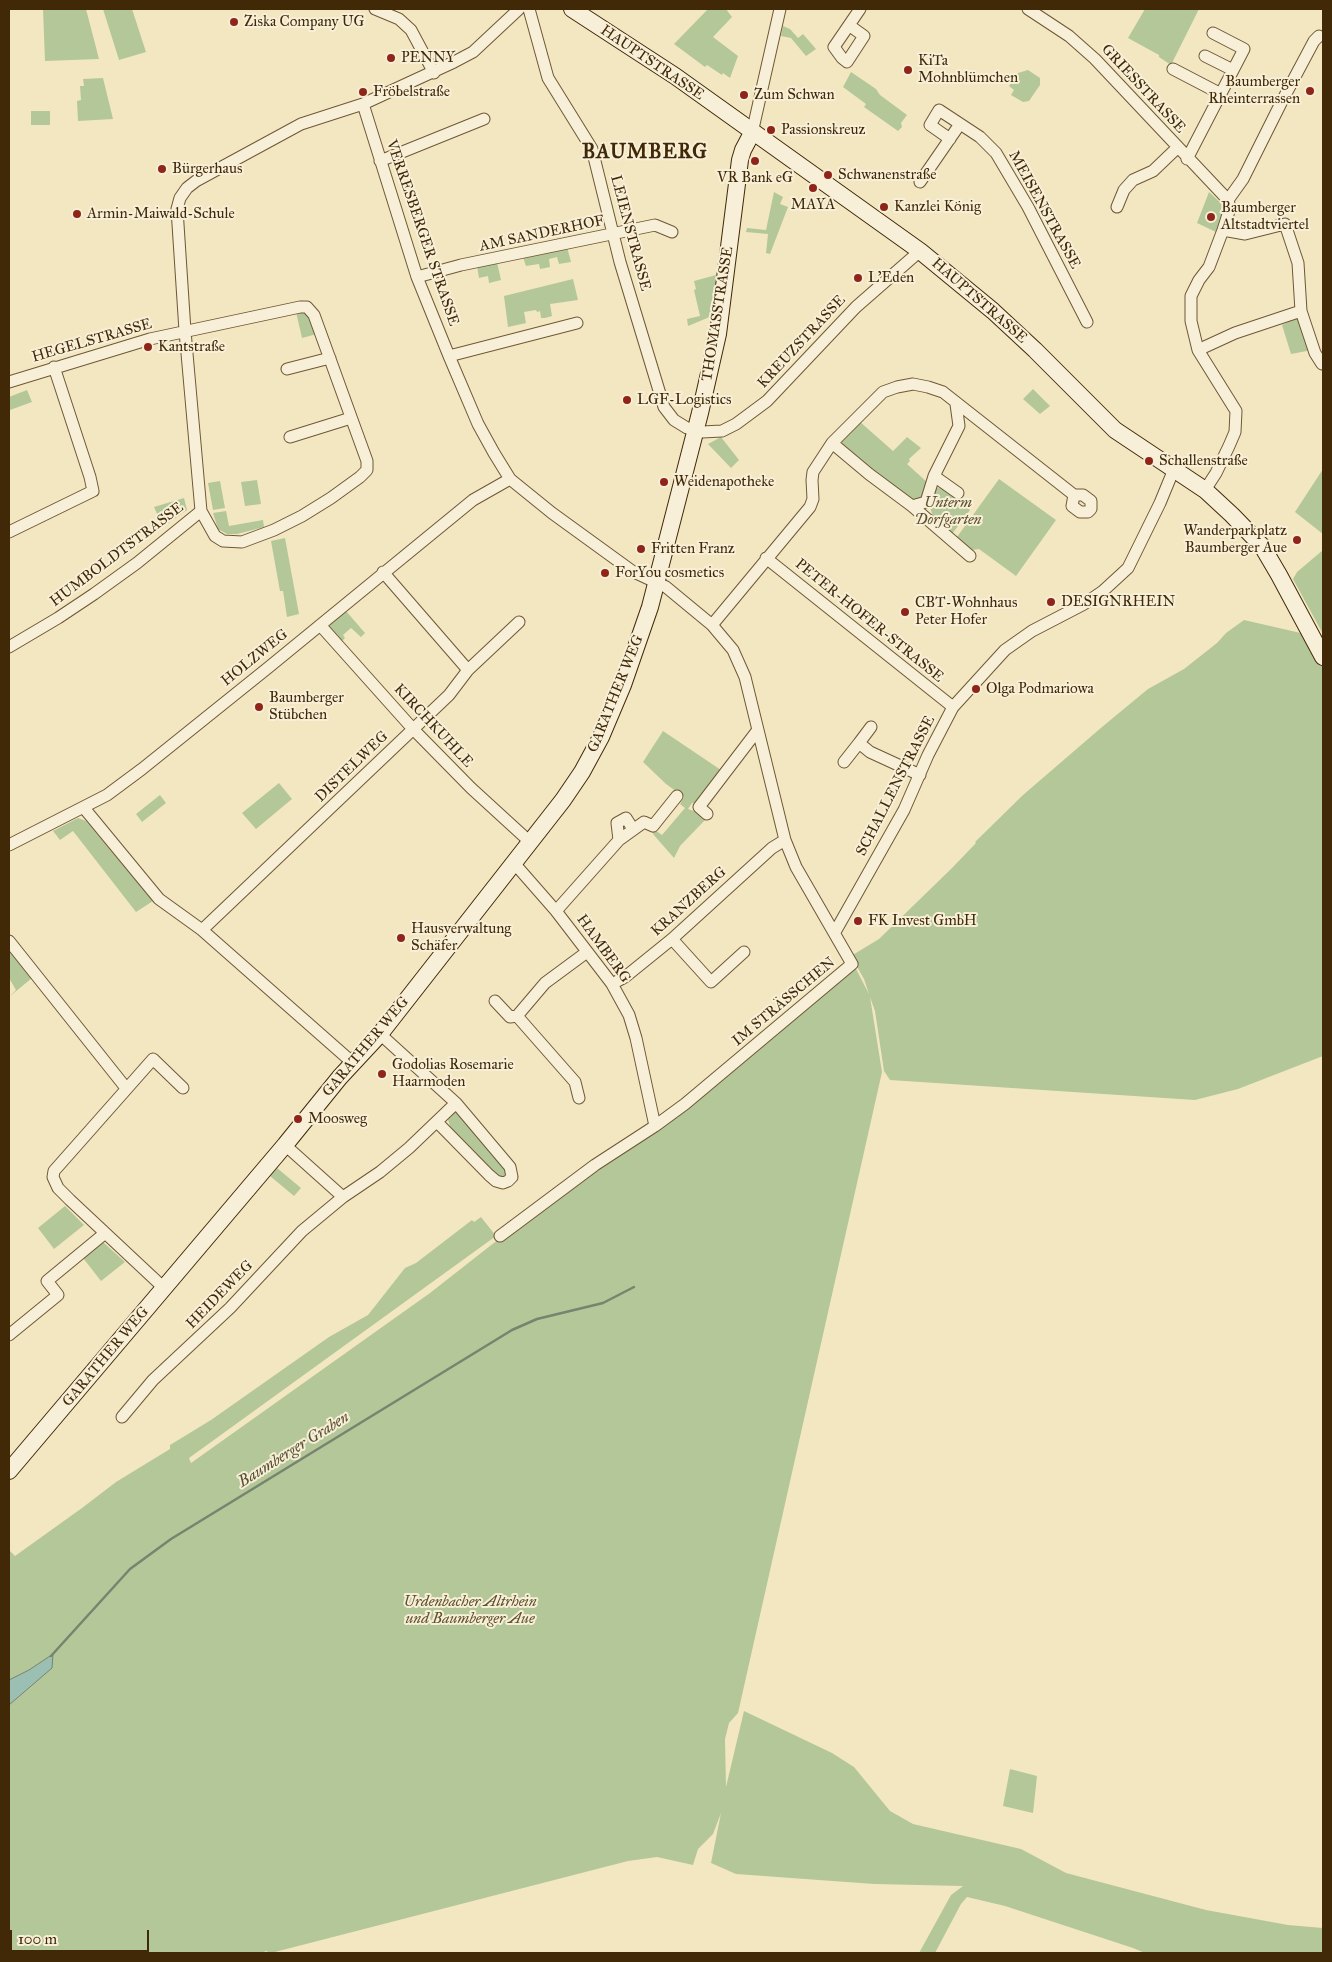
<!DOCTYPE html>
<meta charset="utf-8">
<style>
body{margin:0}
#map{position:relative;width:1332px;height:1962px;overflow:hidden;background:#f3e7c1;font-family:"IM FELL Great Primer",serif}
canvas{display:block}
.frame{position:absolute;inset:0;border:10px solid #412908;pointer-events:none}
.scale{position:absolute;left:10px;top:1930px;width:139px;height:22px;box-sizing:border-box;border:2px solid #412908;border-top:0;padding-left:6px;font-size:15px;line-height:18px;white-space:nowrap;color:#412908;-webkit-text-stroke:4px #f7efd7;paint-order:stroke}
</style>
<div id="map">
<canvas width="1332" height="1962"></canvas>
<div class="frame"></div>
<div class="scale">100 m</div>
</div>
<script>
const c = document.querySelector('canvas').getContext('2d');
c.lineJoin = 'round';
function paint(path, color) { c.fillStyle = color; c.fill(path, 'evenodd'); }
const toPath = rows => new Path2D(rows.map(r => 'M' + r).join(''));
function strokePath(path, color, width, dash) { c.strokeStyle = color; c.lineWidth = width; c.lineCap = dash ? 'butt' : 'round'; c.setLineDash(dash || []); c.stroke(path); }
function label(font, color, halo, rows, align = 'center') {
  c.font = font + ' "IM FELL Great Primer",serif'; c.lineWidth = 4; c.setLineDash([]); c.textBaseline = 'middle'; c.strokeStyle = halo; c.fillStyle = color; for (const [text, x, y, turn = 0] of rows) {
    c.save(); c.translate(x, y); c.rotate((+turn || 0) * Math.PI / 180); c.textAlign = isNaN(turn) ? turn : align; if (halo) c.strokeText(text, 0, 0); c.fillText(text, 0, 0); c.restore();
  }
}
paint(toPath([
 [43,9,86,9,99,59,45,61],
 [103,9,132,9,146,52,119,60],
 [708,9,726,9,732,17,713,37,738,56,730,78,723,73,722,75,707,65,705,67,674,44],
 [1145,9,1199,9,1171,65,1159,57,1159,55,1128,38],
 [783,26,790,29,798,38,803,34,816,49,806,56,791,38,781,36],
 [1028,70,1040,78,1040,85,1029,101,1023,102,1011,95,1014,90,1009,86,1018,73],
 [851,72,876,89,880,95,907,115,901,123,902,127,898,131,864,107,866,104,843,87],
 [103,78,113,119,78,121,77,101,81,100,80,86,84,86,83,79],
 [31,111,50,111,50,125,31,125],
 [774,192,783,197,780,204,788,207,770,254,766,253,768,234,746,232,747,228,766,230],
 [1209,192,1224,206,1216,232,1197,223],
 [567,247,571,262,559,264,557,257,549,259,550,267,540,269,539,264,526,266,523,257],
 [497,262,501,280,489,283,488,276,479,278,477,266],
 [716,275,712,316,688,326,687,319,700,316,694,290,696,289,694,281],
 [573,279,578,300,550,304,552,316,545,318,541,318,540,311,537,312,536,310,524,312,526,323,508,327,504,296],
 [296,312,307,312,317,334,302,338],
 [1300,316,1312,350,1291,354,1282,325,1288,322,1290,319],
 [1033,389,1050,406,1040,414,1023,399],
 [27,390,32,402,10,410,9,397],
 [859,421,893,451,907,437,921,448,909,459,910,461,907,464,928,483,924,497,913,502,842,446,842,440],
 [721,437,739,460,731,468,708,444],
 [1323,469,1323,534,1295,512],
 [999,479,1056,520,1016,576,979,549,972,550,957,537],
 [257,480,261,504,245,506,241,482],
 [220,481,225,508,213,510,208,483],
 [942,487,970,510,952,534,934,520,930,507,930,500,936,488],
 [184,498,187,510,163,527,154,507],
 [226,511,229,526,263,520,264,527,237,534,227,534,218,529,213,513],
 [285,538,299,614,287,617,283,591,280,591,271,541],
 [1323,550,1323,634,1293,579,1297,572],
 [346,611,365,633,361,637,351,628,343,635,345,638,341,642,330,627,330,625],
 [1244,620,1305,634,1323,667,1323,1056,1238,1089,1195,1100,890,1080,884,1071,875,1011,870,997,882,1072,738,1713,729,1723,725,1739,726,1787,744,1711,832,1753,854,1767,890,1811,913,1824,1021,1849,1066,1873,1206,1910,1288,1925,1323,1928,1323,1953,1145,1953,1133,1948,1005,1906,967,1897,961,1904,935,1953,919,1953,951,1895,963,1886,874,1884,736,1874,711,1863,721,1813,713,1834,698,1849,693,1865,657,1857,628,1861,271,1953,266,1951,262,1953,9,1953,9,1550,15,1556,82,1508,116,1482,170,1449,170,1445,211,1420,329,1337,368,1315,405,1268,416,1263,472,1220,474,1222,481,1217,496,1236,189,1458,191,1463,430,1293,541,1206,647,1130,855,967,869,994,864,979,851,956,879,939,952,868,976,843,975,842,1023,795,1102,727,1148,689,1184,669,1217,643,1226,633],
 [663,731,721,770,696,803,692,803,688,809,700,813,706,819,680,846,674,858,653,834,655,830,662,835,685,808,680,804,684,797,666,784,643,762],
 [279,783,292,799,256,829,242,813],
 [160,795,166,803,142,822,136,814],
 [78,818,86,821,153,901,136,912,73,831,60,840,53,831],
 [9,950,32,978,9,997,16,990,9,978],
 [453,1113,459,1113,504,1164,506,1174,504,1177,500,1177,495,1174,450,1127,448,1119],
 [277,1168,301,1188,294,1196,270,1176],
 [65,1206,84,1225,54,1249,38,1228],
 [103,1242,125,1262,101,1281,83,1258],
 [1010,1769,1037,1776,1033,1813,1003,1806]
]), '#b4c798');
const water = toPath([
 [53,1654,52,1668,9,1705,9,1680,29,1670,53,1654]
]);
paint(water, '#9bc0b3');
strokePath(water, '#77846f', 1);
strokePath(toPath([
 [51,1656,130,1569,171,1539,512,1330,537,1319,603,1303,634,1287]
]), '#77846f', 2.5);
const street = toPath([
 [375,9,399,19,411,30,434,73],
 [529,9,548,78,592,149,620,262,664,407,674,420,687,428,702,432,722,431,736,424,767,401,856,307,920,251],
 [1028,9,1069,36,1095,59,1228,200],
 [850,26,864,36,847,62,842,58,834,47,860,9],
 [1205,56,1233,70],
 [1173,69,1221,94],
 [363,104,417,277,449,356,478,424,494,453,510,479,552,513,632,571,666,587,712,625,733,650,745,677,785,840,796,867,852,964,685,1104,655,1126,595,1165,500,1236],
 [752,133,780,9],
 [950,139,930,125,939,110,980,137,996,153,1028,207,1087,322],
 [1187,159,1244,49,1213,33],
 [380,161,484,119],
 [920,182,960,124],
 [1117,207,1124,190,1133,180,1153,171,1177,148],
 [417,277,461,265,655,225,672,232],
 [1301,311,1315,353,1322,364],
 [1198,350,1235,333,1301,311,1298,263,1285,224,1245,234,1223,230],
 [449,356,577,323],
 [287,369,330,358],
 [9,382,150,339,300,307,307,307,314,315,367,461,367,470,360,477,331,498,302,516,274,530,242,542,223,541,215,536,201,511],
 [290,437,351,418],
 [832,443,869,474,912,506,970,556],
 [934,476,958,493],
 [1205,490,1216,473,1229,446,1235,432,1236,411,1198,350,1191,321,1191,296,1199,280,1209,267,1223,230,1230,208,1228,200,1243,179,1281,103,1314,41,1319,36],
 [912,506,926,502,934,476,959,426,956,404],
 [9,532,93,491,90,477,54,367],
 [766,558,953,707],
 [383,572,468,670],
 [320,625,413,729,471,788,530,842],
 [712,625,810,507,813,499,812,480,813,472,832,443,883,392,897,387,913,384,928,387,943,392,1074,495,1083,495,1091,501,1091,509,1088,512,1080,512,1072,506,1074,495],
 [9,647,58,618,94,594,137,563,201,511,185,331,177,209,180,198,187,188,196,181,301,124,363,104,454,62,473,52,519,9],
 [871,727,859,743,870,752,920,775],
 [844,762,859,743],
 [84,808,159,899,202,930,353,1063],
 [707,814,699,807,757,731],
 [619,840,617,823,626,818,633,829],
 [9,845,107,795,142,769,269,667,473,500,510,479],
 [514,863,556,911,612,984,629,1015,636,1038,655,1126],
 [556,911,619,840,644,822,653,826,677,796],
 [202,930,449,695,468,670,519,622],
 [835,932,904,810,928,755,953,707,1005,650,1032,631,1084,604,1103,591,1128,568,1160,503,1174,469],
 [672,939,711,982,744,952],
 [9,941,126,1088],
 [612,984,625,977,672,939,772,848,785,840],
 [495,1001,510,1017,517,1016],
 [380,1034,456,1103,510,1167,512,1177,508,1181,503,1183,496,1181,489,1175,437,1122],
 [579,1098,575,1082,517,1016,545,983,587,952],
 [285,1145,343,1197],
 [164,1288,70,1200,58,1188,53,1177,54,1171,153,1059,183,1088],
 [9,1335,58,1295,47,1281,104,1234],
 [122,1417,153,1380,230,1308,302,1231,343,1197,380,1172,409,1148,456,1103]
]);
const secondary = toPath([
 [572,9,675,76,920,251,993,311,1035,350,1115,430,1205,490,1232,515,1262,546,1279,575,1323,657],
 [9,1471,285,1145,340,1077,380,1034,563,800,582,772,601,737,623,685,650,607,700,413,718,334,740,160,743,150,752,133]
]);
strokePath(street, '#6e5836', 13);
strokePath(secondary, '#412908', 18);
strokePath(street, '#f7efd7', 11);
strokePath(secondary, '#f7efd7', 16);
for (const [x, y, r, color] of [
 [234,22,5,"#8f2418"],
 [391,58,5,"#8f2418"],
 [908,70,5,"#8f2418"],
 [1310,91,5,"#8f2418"],
 [363,92,5,"#8f2418"],
 [744,95,5,"#8f2418"],
 [771,130,5,"#8f2418"],
 [755,161,5,"#8f2418"],
 [162,169,5,"#8f2418"],
 [828,175,5,"#8f2418"],
 [813,188,5,"#8f2418"],
 [884,207,5,"#8f2418"],
 [77,214,5,"#8f2418"],
 [1211,217,5,"#8f2418"],
 [858,278,5,"#8f2418"],
 [148,347,5,"#8f2418"],
 [627,400,5,"#8f2418"],
 [1149,461,5,"#8f2418"],
 [664,482,5,"#8f2418"],
 [1297,540,5,"#8f2418"],
 [641,549,5,"#8f2418"],
 [605,573,5,"#8f2418"],
 [1051,602,5,"#8f2418"],
 [905,612,5,"#8f2418"],
 [976,689,5,"#8f2418"],
 [259,707,5,"#8f2418"],
 [858,921,5,"#8f2418"],
 [401,938,5,"#8f2418"],
 [382,1074,5,"#8f2418"],
 [298,1119,5,"#8f2418"]
]) { const dot = new Path2D(); dot.arc(x, y, r, 0, 2 * Math.PI); c.fillStyle = color; c.fill(dot); strokePath(dot, '#f7efd7', 2); }
label('15px', '#412908', '#f7efd7', [
 ["Ziska Company UG",244,22],
 ["PENNY",401,58],
 ["KiTa",918,61],
 ["Mohnblümchen",918,78],
 ["Baumberger",1300,82,"right"],
 ["Rheinterrassen",1300,99,"right"],
 ["Fröbelstraße",373,92],
 ["Zum Schwan",754,95],
 ["Passionskreuz",781,130],
 ["Bürgerhaus",172,169],
 ["Schwanenstraße",838,175],
 ["VR Bank eG",755,178,"center"],
 ["MAYA",813,205,"center"],
 ["Kanzlei König",894,207],
 ["Baumberger",1221,208],
 ["Altstadtviertel",1221,225],
 ["Armin-Maiwald-Schule",87,214],
 ["L'Eden",868,278],
 ["Kantstraße",158,347],
 ["LGF-Logistics",637,400],
 ["Schallenstraße",1159,461],
 ["Weidenapotheke",674,482],
 ["Wanderparkplatz",1287,531,"right"],
 ["Baumberger Aue",1287,548,"right"],
 ["Fritten Franz",651,549],
 ["ForYou cosmetics",615,573],
 ["DESIGNRHEIN",1061,602],
 ["CBT-Wohnhaus",915,603],
 ["Peter Hofer",915,620],
 ["Olga Podmariowa",986,689],
 ["Baumberger",269,698],
 ["Stübchen",269,715],
 ["FK Invest GmbH",868,921],
 ["Hausverwaltung",411,929],
 ["Schäfer",411,946],
 ["Godolias Rosemarie",392,1065],
 ["Haarmoden",392,1082],
 ["Moosweg",308,1119]
], 'left');
label('15px', '#412908', '#f7efd7', [
 ["HAUPTSTRASSE",652,63,34],
 ["GRIESSTRASSE",1143,89,47],
 ["MEISENSTRASSE",1044,210,61],
 ["VERRESBERGER STRASSE",422,233,71],
 ["LEIENSTRASSE",630,233,75],
 ["AM SANDERHOF",542,234,-12],
 ["HAUPTSTRASSE",979,301,41],
 ["THOMASSTRASSE",718,314,-81],
 ["HEGELSTRASSE",92,341,-16],
 ["KREUZSTRASSE",802,342,-47],
 ["HUMBOLDTSTRASSE",117,555,-37],
 ["PETER-HOFER-STRASSE",869,621,39],
 ["HOLZWEG",255,658,-39],
 ["GARATHER WEG",616,694,-68],
 ["KIRCHKUHLE",433,726,47],
 ["DISTELWEG",352,767,-44],
 ["SCHALLENSTRASSE",896,786,-63],
 ["KRANZBERG",689,902,-42],
 ["HAMBERG",603,949,54],
 ["IM STRÄSSCHEN",784,1002,-40],
 ["GARATHER WEG",366,1047,-50],
 ["HEIDEWEG",220,1295,-46],
 ["GARATHER WEG",106,1357,-50]
]);
label('italic 15px', '#5e502c', '#f7efd7', [
 ["Unterm",948,503],
 ["Dorfgarten",948,520],
 ["Urdenbacher Altrhein",470,1602],
 ["und Baumberger Aue",470,1619]
]);
label('italic 16px', '#584f33', '#f7efd7', [
 ["Baumberger Graben",294,1450,-32]
]);
c.letterSpacing = '1px';
label('bold 20px', '#412908', '#f7efd7', [
 ["BAUMBERG",645,153]
]);
c.letterSpacing = '0px';
</script>
